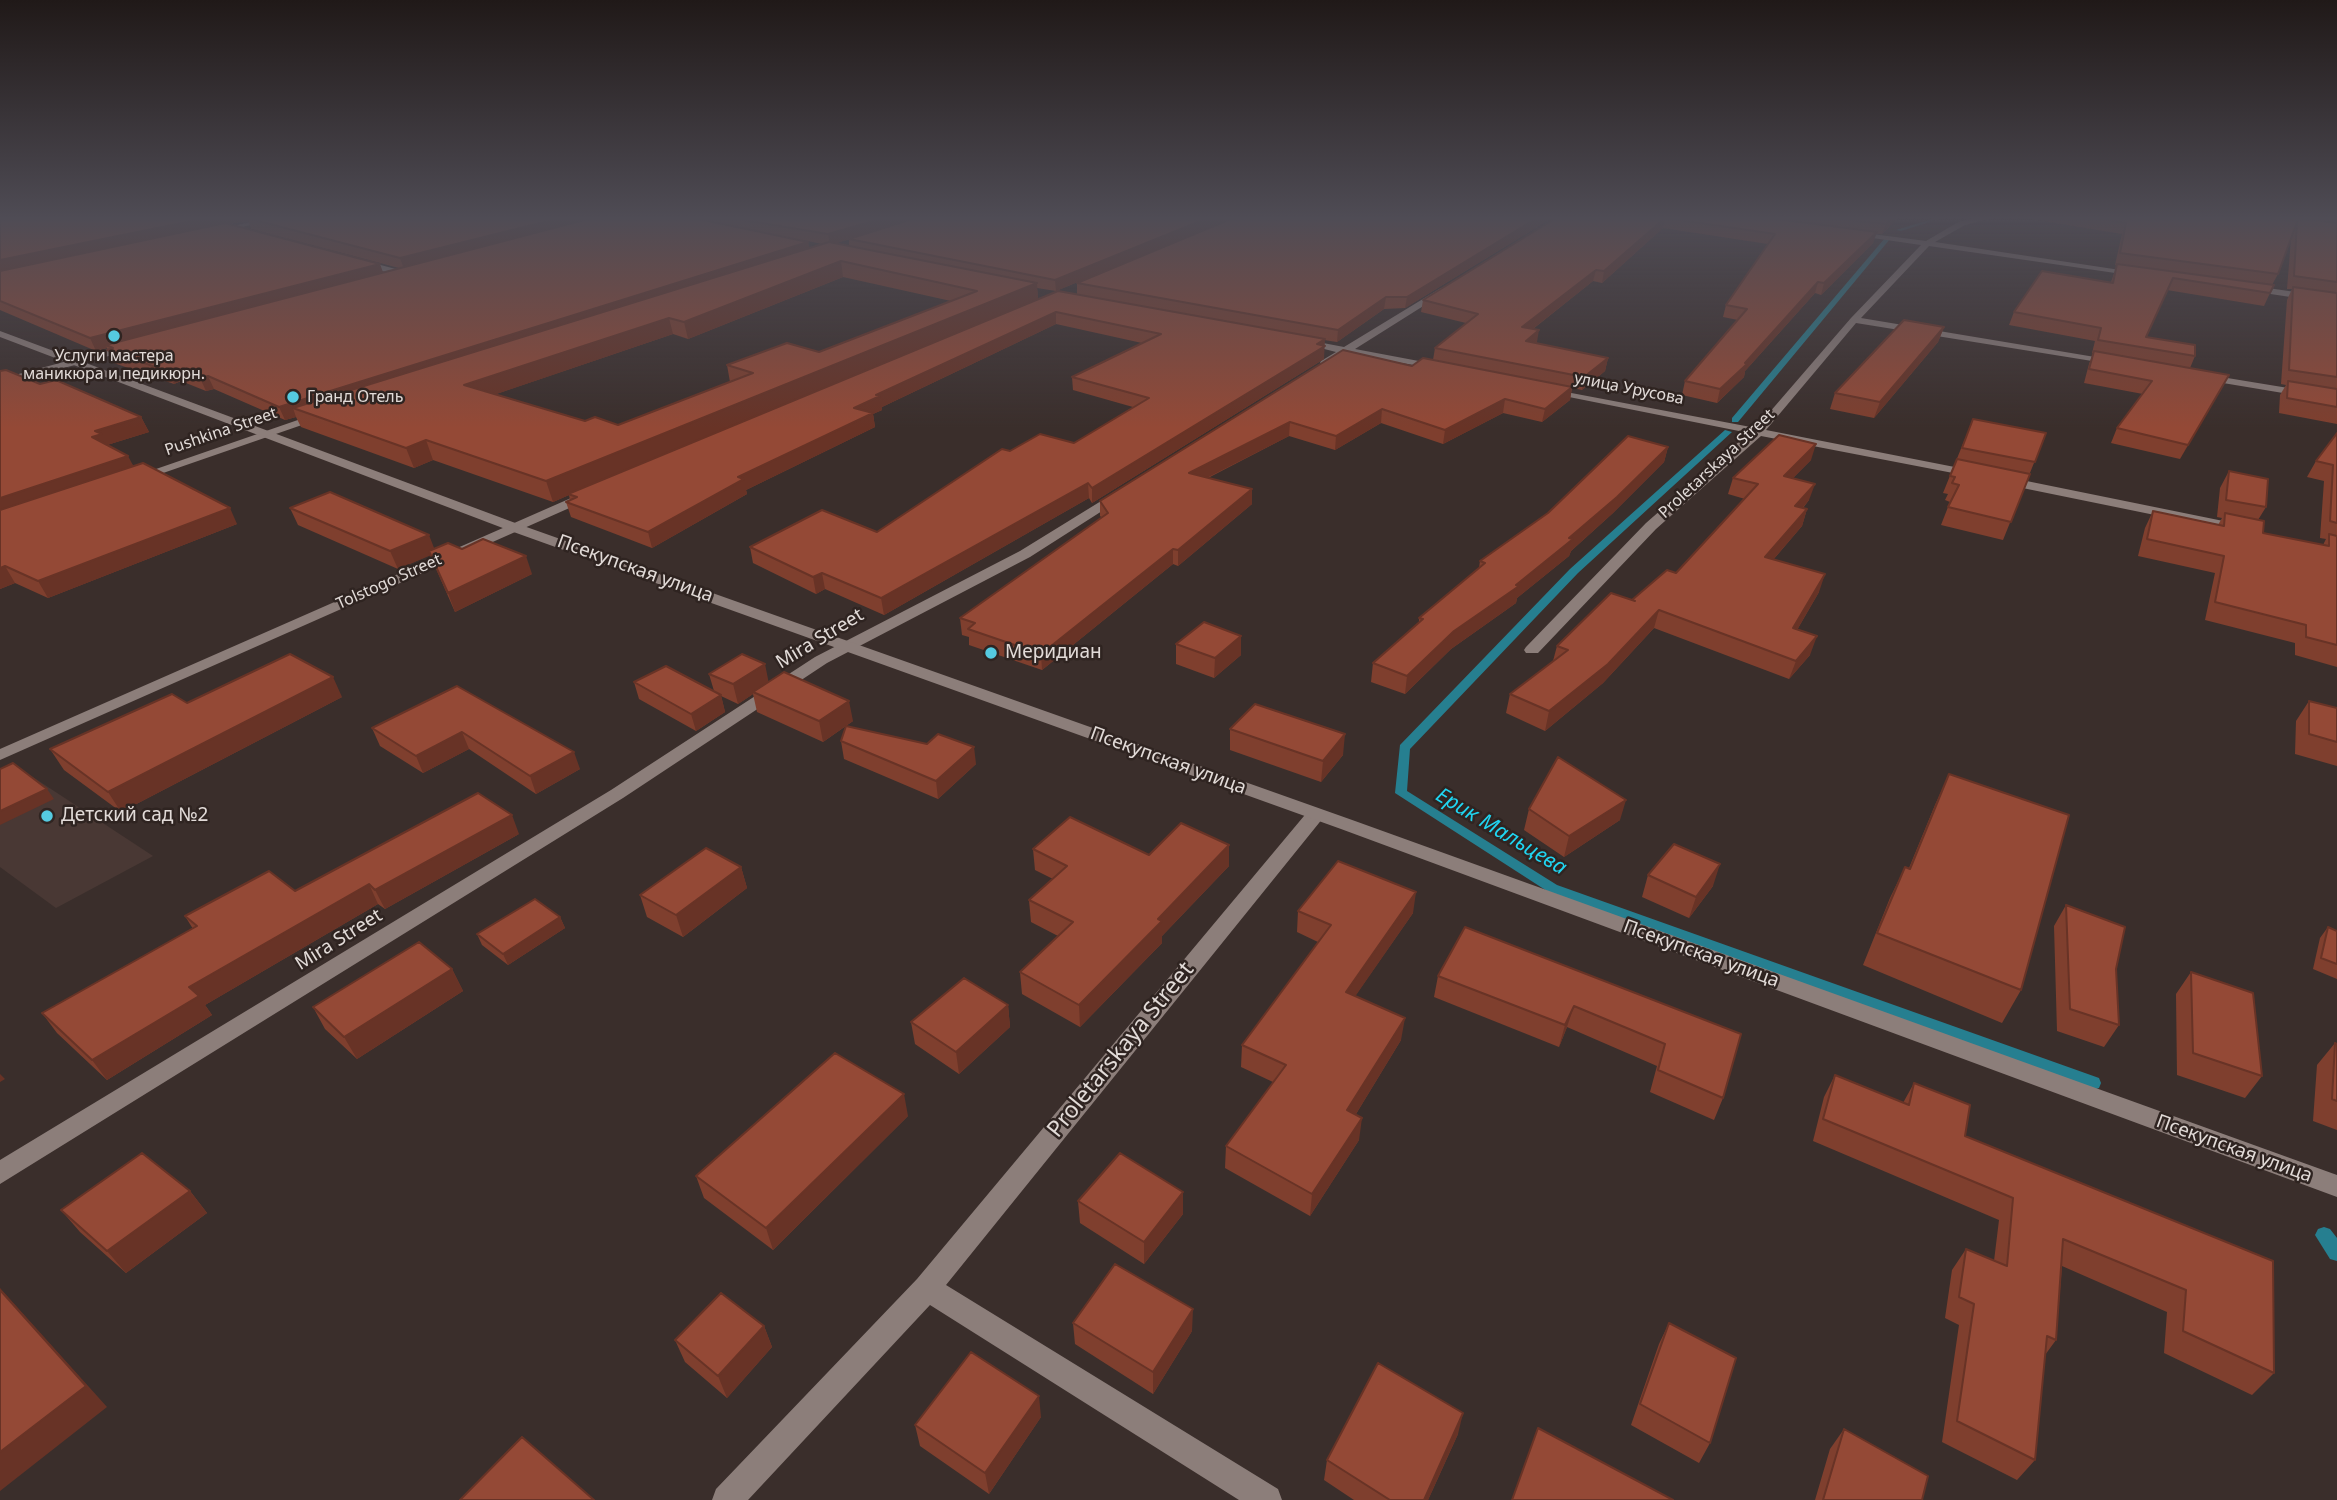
<!DOCTYPE html>
<meta charset="utf-8">
<style>
body{margin:0}
canvas{display:block;background:#3a2e2b}
</style>
<canvas width="2337" height="1500"></canvas>
<script>
const c = document.querySelector('canvas').getContext('2d');
c.lineJoin = 'round';
function paint(path, color) { c.fillStyle = color; c.fill(path, 'evenodd'); }
const toPath = rows => new Path2D(rows.map(r => 'M' + r).join(''));
function strokePath(path, color, width, dash) { c.strokeStyle = color; c.lineWidth = width; c.lineCap = dash ? 'butt' : 'round'; c.setLineDash(dash || []); c.stroke(path); }
function label(font, color, halo, rows, align = 'center') {
  c.font = font + ' "Noto Sans",sans-serif'; c.lineWidth = 5; c.setLineDash([]); c.textBaseline = 'middle'; c.strokeStyle = halo; c.fillStyle = color; for (const [text, x, y, turn = 0] of rows) {
    c.save(); c.translate(x, y); c.rotate((+turn || 0) * Math.PI / 180); c.textAlign = isNaN(turn) ? turn : align; if (halo) c.strokeText(text, 0, 0); c.fillText(text, 0, 0); c.restore();
  }
}
paint(toPath([
 [19,768,153,856,56,908,0,867,0,777]
]), '#493834');
paint(toPath([
 [1935,218,1942,218,1901,231,1896,230,1935,218],
 [1885,238,1890,239,1738,422,1732,422,1732,418,1885,238],
 [1725,430,1732,432,1578,573,1410,749,1407,791,1557,885,2099,1078,2101,1083,2099,1088,2093,1090,2087,1088,1547,891,1395,793,1400,745,1570,569,1725,430],
 [2324,1227,2330,1229,2337,1238,2337,1261,2330,1259,2315,1235,2318,1229,2324,1227]
]), '#267f90');
paint(toPath([
 [269,218,282,218,215,233,211,231,269,218],
 [1979,218,1993,218,1965,225,1935,242,2140,273,2136,276,1929,246,1861,318,2113,360,2117,361,2117,365,1856,323,1766,430,1975,471,1979,472,1979,478,1761,436,1656,529,1538,653,1526,653,1524,650,1526,647,1646,523,1749,433,1549,393,1543,390,1545,388,1756,428,1851,318,1921,245,1852,235,1849,231,1926,241,1960,221,1979,218],
 [358,259,407,272,408,274,404,277,355,264,358,259],
 [2247,285,2337,298,2337,304,2244,290,2242,288,2247,285],
 [1441,288,1446,291,1444,293,1355,349,1440,365,1445,368,1444,370,1347,354,1325,366,1320,363,1321,361,1336,352,1297,342,1302,339,1344,347,1441,288],
 [131,344,136,347,135,349,0,385,0,379,131,344],
 [2203,374,2337,396,2337,402,2199,379,2199,375,2203,374],
 [321,412,327,415,325,417,140,481,130,478,321,412],
 [2002,476,2243,525,2250,529,2243,533,1998,483,1998,477,2002,476],
 [1119,490,1125,494,1124,497,1030,557,827,663,623,798,0,1184,0,1160,611,790,815,657,1020,551,1119,490],
 [587,491,593,495,592,498,0,760,0,749,587,491],
 [1316,808,1325,814,1323,818,946,1285,1278,1489,1282,1500,1239,1500,930,1305,748,1500,712,1500,716,1489,917,1279,1309,810,1316,808]
]), '#8c7e7a');
paint(toPath([
 [0,331,518,524,1355,821,2337,1175,2337,1197,1341,829,508,530,0,337,0,331]
]), '#8c7e7a');
paint(toPath([
 [0,218,1552,218,1405,308,1384,309,1337,342,1324,340,1324,359,1092,503,1089,498,884,615,825,589,816,594,753,563,750,547,877,532,1010,451,1074,443,1133,407,1073,390,1072,377,1142,343,1056,324,882,407,882,410,873,414,875,427,746,490,747,494,652,548,571,517,566,502,570,500,569,495,553,502,433,460,414,468,301,427,296,417,285,420,214,389,206,391,181,381,174,384,114,363,107,348,96,351,0,310],
 [248,220,251,229,399,268,383,272,229,224],
 [1193,234,1077,283,1077,294,1038,299,1037,288,1056,291],
 [849,239,849,246,837,243],
 [803,240,822,244,809,248,808,242],
 [843,277,951,301,819,352,727,365,730,382,618,425,585,421,496,394,673,334,688,339],
 [1556,218,1898,218,1882,234,1876,234,1873,243,1821,295,1815,293,1745,371,1744,377,1717,403,1682,395,1685,381,1738,320,1723,317,1726,305,1768,244,1663,228,1602,283,1593,281,1533,329,1537,342,1536,343,1608,358,1605,371,1582,390,1572,388,1570,400,1542,422,1503,413,1443,444,1381,423,1335,450,1289,436,1208,478,1252,504,1178,566,1173,564,1042,670,969,645,969,637,962,635,960,618,1102,518,1100,516,1100,501,1412,366,1433,360,1435,348,1466,323,1421,312,1423,300],
 [2025,218,2337,218,2337,424,2279,413,2280,395,2286,385,2281,384,2287,300,2292,289,2287,289,2291,239,2278,274,2272,285,2270,293,2264,306,2167,290,2146,337,2195,356,2190,368,2229,375,2180,459,2111,443,2117,428,2143,394,2084,383,2089,364,2093,353,2092,353,2095,341,2009,325,2014,312,2111,282,2117,265,2115,265,2122,234],
 [1944,327,1938,342,1874,418,1830,409,1835,393],
 [0,371,141,417,149,432,107,445,134,466,237,524,48,598,15,583,0,589],
 [1973,419,2046,433,2003,540,1941,525,1950,502,1945,500,1948,494,1943,493],
 [2337,433,2337,667,2295,655,2295,643,2205,620,2215,573,2138,556,2145,528,2153,511,2218,525,2222,518,2217,517,2220,488,2229,471,2266,507,2258,520,2263,533,2323,545,2326,539,2320,538,2324,481,2307,477,2316,461],
 [1668,447,1664,462,1613,513,1571,551,1569,556,1517,598,1516,603,1451,649,1405,694,1371,682,1373,663,1419,623,1419,618,1479,568,1480,561],
 [1811,460,1793,478,1809,500,1803,508,1807,509,1802,526,1773,560,1819,592,1797,630,1810,655,1789,679,1654,628,1603,683,1545,731,1506,713,1510,694,1553,661,1557,646,1676,573,1745,499,1728,494,1733,478],
 [290,508,434,549,462,549,532,574,455,612,430,555,398,569,298,525],
 [1241,636,1241,655,1214,678,1176,664,1176,644],
 [709,674,769,682,853,721,823,742,757,712,753,694,738,704,721,696,725,712,696,731,639,699,634,682,714,691],
 [457,686,580,769,536,794,469,749,423,773,380,746,372,728],
 [342,697,121,812,64,770,50,749,187,703],
 [2309,701,2337,708,2337,766,2295,754,2296,721],
 [1230,729,1343,755,1321,782,1230,750],
 [841,741,927,744,976,764,938,799,844,759],
 [1949,774,2021,990,2002,1023,1863,965,1890,898,1905,867,1909,868,1935,805],
 [1529,809,1620,820,1564,857,1524,830],
 [519,834,385,909,378,904,205,1005,212,1015,107,1080,57,1033,42,1013,193,929,185,916,295,891],
 [1033,849,1149,855,1229,866,1162,936,1162,943,1080,1027,1022,994,1020,972,1058,936,1031,922,1029,900,1053,879,1035,870],
 [741,867,747,888,683,937,647,917,640,895],
 [1648,875,1713,886,1689,918,1642,897],
 [2066,905,2116,969,2119,1025,2104,1047,2057,1031,2054,926],
 [1298,911,1413,913,1355,996,1401,1040,1356,1114,1359,1140,1310,1216,1225,1168,1226,1146,1273,1082,1241,1067,1242,1045,1318,942,1297,932],
 [560,917,565,928,508,965,482,945,477,934],
 [2328,927,2337,931,2337,979,2313,969,2320,938],
 [452,969,463,991,357,1059,325,1029,313,1007],
 [2191,972,2262,1076,2245,1098,2177,1075,2176,994],
 [1438,976,1741,1034,1723,1098,1714,1120,1650,1092,1657,1066,1567,1027,1559,1047,1434,997],
 [1008,1005,1010,1027,959,1074,915,1044,911,1022],
 [2335,1043,2337,1044,2337,1130,2313,1121,2317,1065],
 [1835,1075,1903,1103,1914,1083,1965,1136,2273,1261,2274,1373,2252,1395,2164,1353,2167,1312,2062,1266,2056,1340,2045,1355,2035,1460,2017,1480,1942,1442,1959,1325,1945,1318,1952,1270,1966,1249,1994,1261,1999,1220,1813,1141,1824,1097],
 [908,1116,773,1250,704,1198,696,1176],
 [190,1191,207,1213,126,1273,80,1232,61,1210],
 [1078,1201,1183,1214,1144,1264,1080,1223],
 [1073,1323,1192,1331,1153,1394,1075,1344],
 [1669,1323,1710,1443,1699,1463,1631,1425,1659,1344],
 [764,1326,772,1347,727,1398,685,1362,675,1340],
 [1041,1417,989,1494,920,1446,915,1425],
 [1844,1429,1922,1500,1815,1500,1830,1449],
 [1458,1434,1428,1500,1354,1500,1324,1480,1327,1460]
]), '#7f3f2e');
paint(toPath([
 [206,218,259,218,247,218,248,220,0,273,0,260],
 [560,218,603,218,404,269,400,258],
 [884,218,919,218,830,245,828,234],
 [1208,218,1233,218,1056,291,1055,280],
 [1537,218,1552,218,1405,308,1407,297],
 [1665,218,1663,228,1602,283,1604,271],
 [1891,218,1898,218,1882,234,1886,224],
 [1877,232,1873,243,1821,295,1824,283],
 [808,242,810,252,293,408,296,417,285,420,279,407],
 [841,261,843,277,688,339,684,322],
 [380,264,384,275,106,345,107,348,96,351,90,338],
 [1596,270,1593,281,1520,339,1522,327],
 [1818,282,1815,293,1745,371,1744,377,1717,403,1720,389],
 [1037,283,1038,299,568,494,569,495,553,502,546,481],
 [1386,297,1384,309,1337,342,1338,330],
 [1056,312,1056,324,882,407,882,410,873,414,875,427,746,490,747,494,652,548,648,532,876,395],
 [669,318,673,334,470,403,464,385],
 [1944,327,1938,342,1874,418,1880,402],
 [1539,330,1537,342,1524,354,1526,341],
 [1325,339,1324,359,1092,503,1092,488],
 [1608,358,1605,371,1582,390,1584,377],
 [175,368,181,381,174,384,167,371],
 [2229,375,2222,388,2180,459,2188,445],
 [208,376,214,389,206,391,200,378],
 [1572,387,1570,400,1542,422,1545,409],
 [1505,399,1503,413,1443,444,1445,430],
 [1382,409,1381,423,1335,450,1336,436],
 [141,417,149,432,107,445,92,437,95,431],
 [1290,422,1289,436,1189,487,1189,473],
 [426,440,433,460,414,468,406,448],
 [1816,444,1811,460,1779,492,1784,476],
 [1668,447,1664,462,1613,513,1571,551,1569,556,1517,598,1516,603,1451,649,1405,694,1407,676,1454,631,1516,585,1569,538],
 [128,456,136,471,0,517,0,498],
 [1088,483,1089,498,884,615,881,598],
 [1815,484,1809,500,1790,523,1795,506],
 [1252,489,1252,504,1178,566,1178,550],
 [230,508,237,524,48,598,38,581],
 [1807,509,1802,526,1760,575,1765,557],
 [429,535,436,553,398,569,390,551],
 [1173,549,1173,564,1042,670,1041,654],
 [526,556,532,574,455,612,448,593],
 [5,566,15,583,0,589,0,568],
 [822,573,825,589,816,594,813,577],
 [1825,574,1819,592,1787,647,1793,628],
 [1659,610,1654,628,1603,683,1545,731,1549,711],
 [1241,636,1241,655,1214,678,1215,658],
 [1817,636,1810,655,1789,679,1796,661],
 [765,664,769,684,753,692,753,694,738,704,733,684],
 [333,677,342,697,121,812,108,792],
 [721,695,725,712,696,731,691,714],
 [849,701,853,721,823,742,819,721],
 [462,732,469,749,423,773,416,756],
 [1345,734,1343,755,1321,782,1323,761],
 [974,747,976,764,938,799,936,781],
 [574,752,580,769,536,794,530,776],
 [47,789,54,799,0,825,0,811],
 [1626,800,1620,820,1564,857,1569,836],
 [512,815,519,834,385,909,375,890],
 [1229,845,1229,866,1162,936,1162,943,1080,1027,1079,1005,1158,919],
 [1720,864,1713,886,1689,918,1696,897],
 [741,867,747,888,683,937,676,915],
 [369,884,378,904,205,1005,212,1015,107,1080,92,1060,189,987],
 [1416,892,1413,913,1343,1014,1346,992],
 [560,917,565,928,508,965,503,954],
 [452,969,463,991,357,1059,344,1037],
 [1008,1005,1010,1027,959,1074,956,1052],
 [1574,1006,1567,1027,1559,1047,1565,1025],
 [1405,1018,1401,1040,1345,1132,1347,1110],
 [0,1074,5,1079,0,1082],
 [904,1094,908,1116,773,1250,766,1228],
 [1362,1118,1359,1140,1310,1216,1312,1194],
 [190,1191,207,1213,126,1273,107,1251],
 [1183,1192,1183,1214,1144,1264,1144,1242],
 [0,1288,107,1407,0,1491],
 [1193,1309,1192,1331,1153,1394,1153,1372],
 [764,1326,772,1347,727,1398,718,1376],
 [1039,1396,1041,1417,989,1494,985,1473],
 [1463,1413,1458,1434,1428,1500,1424,1500]
]), '#683326');
const building = toPath([
 [0,218,206,218,0,260,0,218],
 [247,218,560,218,400,258,247,218],
 [592,218,694,218,808,242,279,407,208,376,200,378,175,368,167,371,107,350,113,348,106,345,592,218],
 [731,218,884,218,828,234,731,218],
 [915,218,1208,218,1055,280,849,239,915,218],
 [1233,218,1537,218,1407,297,1386,297,1338,330,1077,283,1233,218],
 [1556,218,1665,218,1604,271,1596,270,1522,327,1539,330,1526,341,1608,358,1584,377,1435,348,1478,314,1423,300,1556,218],
 [1666,218,1769,218,1877,232,1824,283,1818,282,1745,363,1747,364,1720,389,1685,381,1747,309,1726,305,1775,234,1666,218],
 [1830,218,1891,218,1886,224,1830,218],
 [2096,218,2300,218,2337,223,2337,282,2294,276,2297,222,2278,274,2120,253,2126,223,2096,218],
 [225,223,380,264,90,338,0,301,0,271,225,223],
 [829,242,1037,283,546,481,426,440,406,448,293,408,829,242],
 [841,261,977,291,819,352,787,343,727,365,753,373,618,425,595,417,585,421,464,385,669,318,684,322,841,261],
 [2117,264,2274,285,2270,293,2173,278,2146,337,2195,345,2195,356,2098,340,2101,328,2014,312,2042,271,2113,283,2117,264],
 [2293,287,2337,293,2337,377,2289,370,2293,287],
 [1058,291,1325,339,1317,344,1325,346,1092,488,1088,483,881,598,822,573,813,577,750,547,822,510,877,532,1002,449,1010,451,1040,434,1074,443,1149,398,1072,377,1161,334,1056,312,876,395,880,396,854,408,873,413,738,477,744,479,648,532,566,502,577,497,568,494,1058,291],
 [1904,320,1944,327,1880,402,1835,393,1904,320],
 [1343,350,1412,366,1423,358,1572,387,1545,409,1505,399,1445,430,1382,409,1336,436,1290,422,1189,473,1252,489,1178,550,1173,549,1041,654,968,629,975,623,960,618,1108,513,1100,501,1343,350],
 [2094,351,2229,375,2188,445,2117,428,2152,381,2089,369,2094,351],
 [6,370,40,384,56,380,141,417,95,431,102,434,92,437,128,456,0,498,0,371,6,370],
 [2288,381,2337,389,2337,407,2287,398,2288,381],
 [1973,419,2046,433,2035,462,1962,448,1973,419],
 [2337,433,2337,523,2330,521,2333,465,2316,461,2337,433],
 [1779,435,1816,444,1784,476,1815,484,1795,506,1807,509,1765,557,1825,574,1793,628,1817,636,1796,661,1659,610,1608,664,1549,711,1510,694,1568,650,1557,646,1611,593,1635,601,1632,600,1667,570,1676,573,1758,484,1733,478,1779,435],
 [1628,436,1668,447,1617,497,1569,538,1573,539,1516,585,1519,586,1454,631,1407,676,1373,663,1423,619,1419,618,1485,563,1480,561,1548,513,1628,436],
 [1957,459,2030,474,2011,522,1948,507,1959,485,1952,483,1955,477,1950,476,1957,459],
 [143,463,230,508,38,581,5,566,0,568,0,510,143,463],
 [2229,471,2268,479,2266,507,2226,500,2229,471],
 [330,492,429,535,390,551,290,508,330,492],
 [2153,511,2224,526,2225,513,2264,521,2263,533,2329,546,2329,534,2337,536,2337,645,2306,637,2306,625,2215,602,2224,556,2147,539,2153,511],
 [483,539,526,556,448,593,429,551,448,543,462,549,483,539],
 [1204,622,1241,636,1215,658,1176,644,1204,622],
 [290,654,333,677,108,792,50,749,172,694,187,703,290,654],
 [742,654,765,664,733,684,709,674,742,654],
 [666,666,721,695,691,714,634,682,666,666],
 [784,672,849,701,819,721,753,692,784,672],
 [457,686,574,752,530,776,462,732,416,756,372,728,457,686],
 [2309,701,2337,708,2337,742,2309,734,2309,701],
 [1255,704,1345,734,1323,761,1230,729,1255,704],
 [846,726,927,744,938,734,974,747,936,781,841,741,846,726],
 [1558,757,1626,800,1569,836,1529,809,1558,757],
 [13,763,47,789,0,811,0,769,13,763],
 [1949,774,2069,815,2021,990,1877,933,1905,867,1910,869,1949,774],
 [478,793,512,815,375,890,369,884,189,987,199,996,92,1060,42,1013,197,926,185,916,269,871,295,891,478,793],
 [1070,817,1149,855,1181,823,1229,845,1158,919,1162,921,1079,1005,1020,972,1073,922,1029,900,1067,866,1033,849,1070,817],
 [1674,844,1720,864,1696,897,1648,875,1674,844],
 [706,848,741,867,676,915,640,895,706,848],
 [1338,861,1416,892,1346,992,1405,1018,1347,1110,1362,1118,1312,1194,1226,1146,1286,1065,1242,1045,1331,925,1298,911,1338,861],
 [535,899,560,917,503,954,477,934,535,899],
 [2066,905,2125,927,2116,969,2119,1025,2070,1009,2066,905],
 [1465,927,1741,1034,1723,1098,1658,1070,1665,1044,1574,1006,1565,1025,1438,976,1465,927],
 [2328,927,2337,931,2337,964,2321,958,2328,927],
 [419,942,452,969,344,1037,313,1007,419,942],
 [2191,972,2253,993,2262,1076,2193,1053,2191,972],
 [964,978,1008,1005,956,1052,911,1022,964,978],
 [2335,1043,2337,1044,2337,1101,2332,1099,2335,1043],
 [835,1053,904,1094,766,1228,696,1176,835,1053],
 [1835,1075,1909,1105,1914,1083,1970,1105,1965,1136,2273,1261,2274,1373,2183,1331,2186,1290,2063,1239,2056,1340,2047,1336,2035,1460,1957,1421,1974,1304,1959,1297,1966,1249,2007,1266,2013,1198,1823,1119,1835,1075],
 [142,1153,190,1191,107,1251,61,1210,142,1153],
 [1120,1153,1183,1192,1144,1242,1078,1201,1120,1153],
 [1115,1264,1193,1309,1153,1372,1073,1323,1115,1264],
 [0,1290,86,1386,0,1452,0,1290],
 [721,1293,764,1326,718,1376,675,1340,721,1293],
 [1669,1323,1736,1358,1710,1443,1640,1404,1669,1323],
 [971,1352,1039,1396,985,1473,915,1425,971,1352],
 [1378,1363,1463,1413,1424,1500,1390,1500,1327,1460,1378,1363],
 [1538,1428,1673,1500,1512,1500,1538,1428],
 [1844,1429,1928,1476,1922,1500,1823,1500,1844,1429],
 [522,1437,594,1500,460,1500,522,1437]
]);
paint(building, '#944936');
strokePath(building, '#683326', 2);
const sky = c.createLinearGradient(0, 0, 0, 428);
sky.addColorStop(0, '#201918');
sky.addColorStop(0.51, '#4f4c55');
sky.addColorStop(1, '#4f4c5500');
c.fillStyle = sky;
c.fillRect(0, 0, 2337, 428);
for (const [x, y, r, color] of [
 [114,336,7,"#55cae0"],
 [293,397,7,"#55cae0"],
 [991,653,7,"#55cae0"],
 [47,816,7,"#55cae0"]
]) { const dot = new Path2D(); dot.arc(x, y, r, 0, 2 * Math.PI); c.fillStyle = color; c.fill(dot); strokePath(dot, '#2f2421', 2.5); }
label('16px', '#e2dbd8', '#2f2421', [
 ["Услуги мастера",114,356],
 ["маникюра и педикюрн.",114,374],
 ["Гранд Отель",307,397,"left"]
]);
label('16px', '#e2dbd8', '#2f2421', [
 ["улица Урусова",1629,389,11],
 ["Pushkina Street",221,432,-19],
 ["Proletarskaya Street",1717,464,-43],
 ["Tolstogo Street",389,582,-24]
]);
label('19px', '#e2dbd8', '#2f2421', [
 ["Псекупская улица",635,569,20],
 ["Mira Street",820,639,-31],
 ["Псекупская улица",1168,761,20],
 ["Mira Street",339,940,-32],
 ["Псекупская улица",1701,954,20],
 ["Псекупская улица",2234,1149,20]
]);
label('19px', '#e2dbd8', '#2f2421', [
 ["Меридиан",1005,653],
 ["Детский сад №2",61,816]
], 'left');
label('italic 21px', '#20d5f1', '#2f2421', [
 ["Ерик Мальцева",1501,832,31]
]);
label('23px', '#e2dbd8', '#2f2421', [
 ["Proletarskaya Street",1121,1050,-51]
]);
</script>
